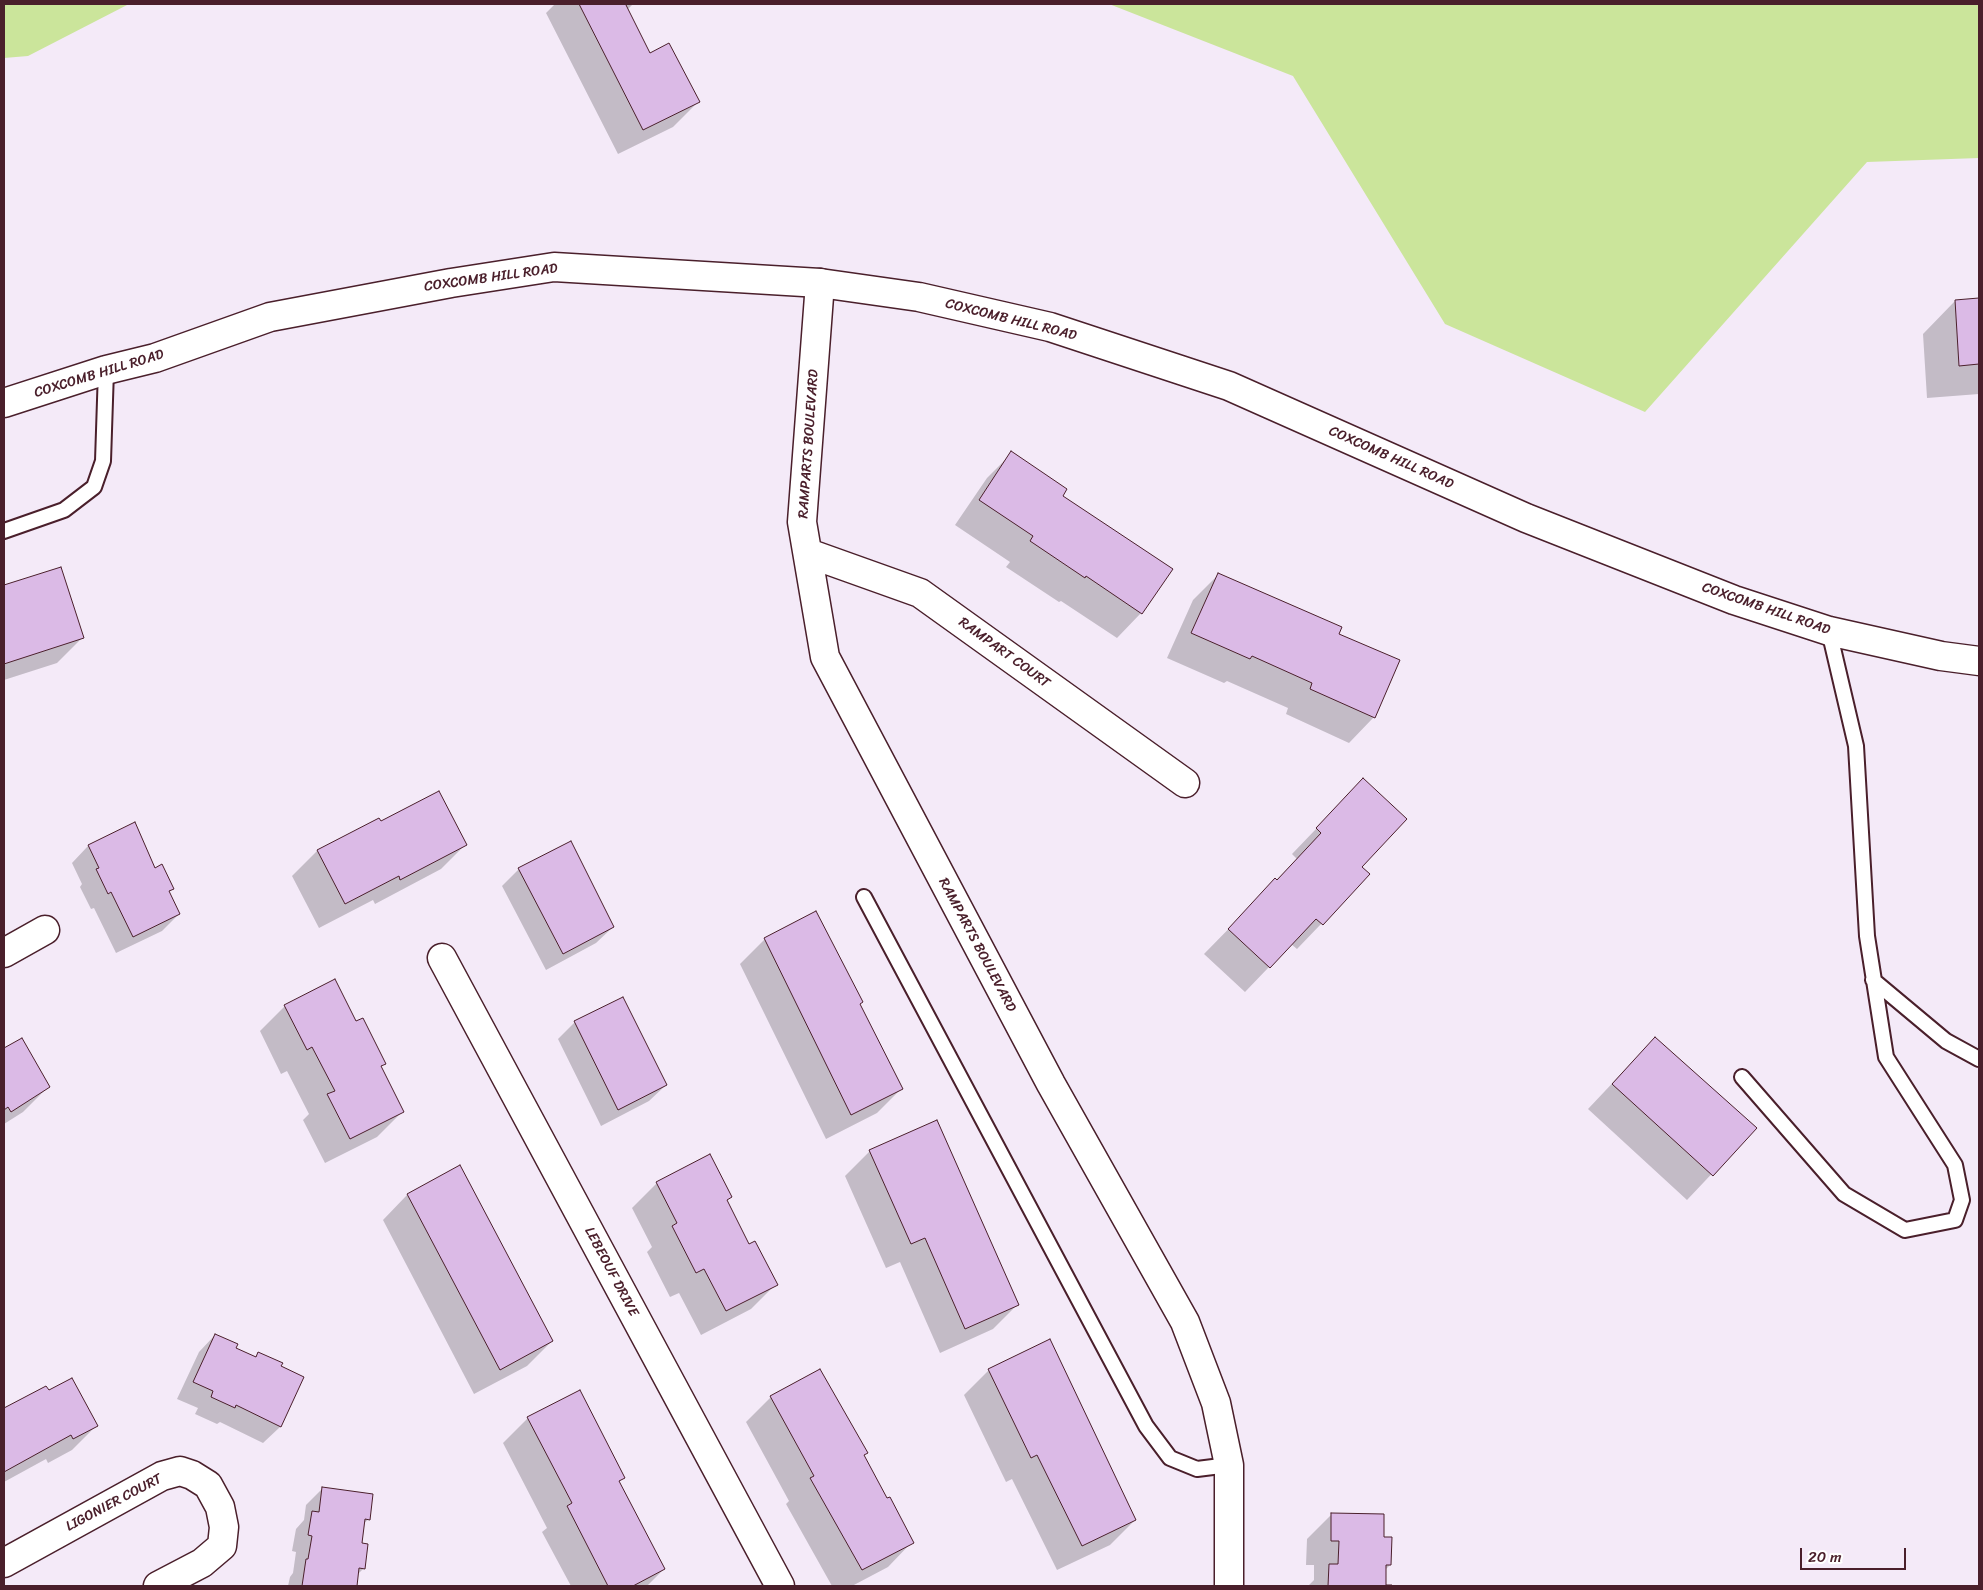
<!DOCTYPE html>
<style>
body{margin:0}
#map{position:relative;width:1983px;height:1590px;overflow:hidden;background:#f4eaf8;font-family:Sriracha,sans-serif}
canvas{display:block}
.frame{position:absolute;inset:0;border:5px solid #4a1f2b;pointer-events:none}
.scale{position:absolute;left:1800px;top:1548px;width:106px;height:22px;box-sizing:border-box;border:2px solid #4a1f2b;border-top:0;padding-left:6px;font-size:15px;line-height:18px;white-space:nowrap;color:#4a1f2b;-webkit-text-stroke:4px #fff;paint-order:stroke}
</style>
<div id="map">
<canvas width="1983" height="1590"></canvas>
<div class="frame"></div>
<div class="scale">20 m</div>
</div>
<script>
const c = document.querySelector('canvas').getContext('2d');
c.lineJoin = 'round';
function paint(path, color) { c.fillStyle = color; c.fill(path, 'evenodd'); }
const toPath = rows => new Path2D(rows.map(r => 'M' + r).join(''));
function strokePath(path, color, width, dash) { c.strokeStyle = color; c.lineWidth = width; c.lineCap = dash ? 'butt' : 'round'; c.setLineDash(dash || []); c.stroke(path); }
function label(font, color, halo, rows, align = 'center') {
  c.font = font + ' Sriracha,sans-serif'; c.lineWidth = 4; c.setLineDash([]); c.textBaseline = 'middle'; c.strokeStyle = halo; c.fillStyle = color; for (const [text, x, y, turn = 0] of rows) {
    c.save(); c.translate(x, y); c.rotate((+turn || 0) * Math.PI / 180); c.textAlign = isNaN(turn) ? turn : align; if (halo) c.strokeText(text, 0, 0); c.fillText(text, 0, 0); c.restore();
  }
}
paint(toPath([
 [4,4,129,4,28,56,4,58],
 [1109,4,1979,4,1979,158,1867,162,1645,412,1445,324,1293,76]
]), '#cbe59b');
paint(toPath([
 [555,4,633,4,627,10,649,54,698,102,673,127,618,154,546,13],
 [1979,299,1979,394,1927,398,1923,334,1955,301],
 [1012,453,1061,497,1141,613,1117,638,1061,601,1059,602,1006,567,1010,562,955,525,987,478],
 [60,568,82,638,57,663,4,680,4,586],
 [1218,575,1338,635,1399,661,1373,718,1349,743,1286,714,1288,708,1227,681,1224,683,1167,658,1193,600],
 [1363,780,1361,867,1369,874,1297,949,1291,944,1245,992,1204,954,1297,859,1292,854],
 [378,820,380,823,466,844,441,869,375,904,373,900,319,928,292,876,317,851],
 [135,823,154,869,173,889,168,893,179,914,162,931,116,953,94,908,91,909,80,887,82,884,72,863,88,846],
 [519,869,613,927,596,943,546,970,502,886],
 [765,939,859,1005,902,1088,877,1113,826,1139,740,964],
 [622,999,666,1085,649,1101,601,1126,558,1039,575,1022],
 [285,1006,356,1023,384,1063,380,1068,402,1112,377,1137,325,1163,303,1120,309,1114,287,1071,281,1074,260,1031],
 [1655,1038,1755,1128,1687,1200,1588,1109],
 [22,1039,48,1087,23,1112,4,1124,4,1049],
 [870,1151,1018,1304,993,1329,940,1353,900,1262,886,1268,845,1176],
 [657,1183,726,1201,749,1246,776,1284,751,1309,701,1335,679,1293,670,1297,647,1252,652,1247,632,1208],
 [407,1195,552,1341,527,1366,474,1394,383,1220],
 [215,1335,235,1348,255,1357,259,1353,280,1367,302,1377,280,1427,263,1443,220,1422,217,1424,195,1414,198,1408,177,1399,199,1352],
 [989,1370,1135,1520,1110,1545,1057,1570,1012,1479,1006,1482,964,1395],
 [45,1388,97,1425,72,1450,48,1463,46,1459,4,1482,4,1410],
 [771,1397,863,1456,886,1500,912,1542,888,1567,852,1586,832,1586,786,1504,789,1501,746,1422],
 [528,1418,624,1477,619,1482,664,1569,647,1586,571,1586,542,1532,547,1528,503,1443],
 [323,1488,369,1519,363,1524,361,1544,364,1568,357,1575,355,1586,288,1586,290,1577,293,1573,296,1552,292,1551,296,1529,304,1520,306,1505],
 [1332,1514,1383,1539,1390,1565,1385,1570,1384,1586,1391,1586,1308,1586,1314,1580,1314,1565,1306,1565,1307,1539]
]), '#0003');
const building = toPath([
 [579,4,628,4,626,5,650,53,669,43,700,102,643,130,579,4],
 [1979,298,1979,364,1959,366,1955,300,1979,298],
 [1011,451,1067,489,1063,496,1173,569,1142,614,1086,576,1085,578,1030,541,1033,536,979,500,1011,451],
 [61,567,84,638,4,664,4,585,61,567],
 [1218,573,1342,627,1339,634,1400,660,1375,718,1310,689,1312,683,1252,656,1250,659,1191,633,1218,573],
 [1363,778,1407,819,1362,867,1370,874,1323,925,1316,919,1270,968,1228,929,1275,878,1277,880,1321,833,1316,828,1363,778],
 [439,791,467,845,400,880,399,876,345,904,317,850,379,818,381,821,439,791],
 [135,822,155,868,162,864,174,889,169,891,180,914,133,937,111,892,108,894,96,869,99,868,88,845,135,822],
 [571,841,614,927,563,954,518,868,571,841],
 [816,911,863,1002,860,1004,903,1089,851,1115,764,938,816,911],
 [335,979,356,1021,363,1018,386,1064,381,1066,404,1112,350,1139,327,1094,335,1091,312,1047,307,1050,284,1005,335,979],
 [623,997,667,1085,618,1110,574,1021,623,997],
 [1655,1037,1757,1128,1713,1176,1612,1084,1655,1037],
 [22,1038,50,1087,11,1112,8,1107,4,1110,4,1048,22,1038],
 [937,1120,1019,1305,965,1329,925,1238,911,1244,869,1150,937,1120],
 [710,1154,732,1197,727,1200,749,1244,755,1241,778,1285,726,1311,704,1269,696,1273,672,1226,677,1223,656,1182,710,1154],
 [460,1165,553,1341,500,1370,407,1194,460,1165],
 [215,1334,238,1344,236,1348,256,1357,258,1352,283,1363,281,1366,304,1377,281,1427,236,1405,235,1408,211,1397,213,1391,193,1382,215,1334],
 [1050,1339,1136,1520,1082,1546,1037,1455,1031,1458,988,1369,1050,1339],
 [820,1369,868,1453,864,1455,887,1498,890,1497,914,1543,862,1570,810,1478,814,1476,770,1396,820,1369],
 [72,1378,98,1426,73,1439,71,1435,4,1472,4,1408,46,1386,49,1390,72,1378],
 [580,1390,625,1478,619,1481,665,1569,633,1586,608,1586,567,1506,572,1503,527,1417,580,1390],
 [322,1487,373,1494,370,1520,365,1519,362,1543,368,1544,365,1569,359,1568,357,1586,302,1586,306,1559,308,1559,312,1536,308,1535,312,1511,319,1512,322,1487],
 [1331,1513,1384,1514,1384,1537,1392,1537,1391,1565,1386,1565,1386,1585,1392,1585,1392,1586,1328,1586,1329,1564,1338,1564,1339,1541,1331,1541,1331,1513]
]);
paint(building, '#dbbae6');
strokePath(building, '#4a1f2b', 1);
const lane = toPath([
 [4,531,64,510,94,487,103,461,106,370],
 [864,897,1146,1426,1170,1458,1197,1469,1229,1465],
 [1873,980,1946,1041,1979,1059],
 [1742,1077,1844,1194,1905,1230,1955,1220,1962,1200,1955,1165,1886,1057,1867,936,1856,746,1829,631]
]);
const street = toPath([
 [820,283,802,522,825,657,1051,1084,1185,1322,1216,1403,1229,1465,1229,1586],
 [808,553,920,593,1185,783],
 [4,953,45,930],
 [442,958,780,1586],
 [4,1563,162,1476,180,1471,192,1475,208,1485,220,1507,224,1527,222,1546,202,1563,158,1586]
]);
const secondary = toPath([
 [4,403,106,370,155,358,270,317,451,283,554,267,820,283,919,297,1050,327,1229,386,1526,518,1734,600,1829,631,1941,656,1979,661]
]);
strokePath(lane, '#4a1f2b', 18);
strokePath(street, '#4a1f2b', 31);
strokePath(secondary, '#4a1f2b', 31);
strokePath(lane, '#fff', 14);
strokePath(street, '#fff', 28);
strokePath(secondary, '#fff', 28);
label('14px', '#4a1f2b', '#fff', [
 ["COXCOMB HILL ROAD",491,278,-8],
 ["COXCOMB HILL ROAD",1011,320,14],
 ["COXCOMB HILL ROAD",99,374,-17],
 ["RAMPARTS BOULEVARD",809,444,-86],
 ["COXCOMB HILL ROAD",1391,458,24],
 ["COXCOMB HILL ROAD",1766,609,19],
 ["RAMPART COURT",1004,653,36],
 ["RAMPARTS BOULEVARD",977,945,62],
 ["LEBEOUF DRIVE",611,1272,62],
 ["LIGONIER COURT",114,1503,-28]
]);
</script>
